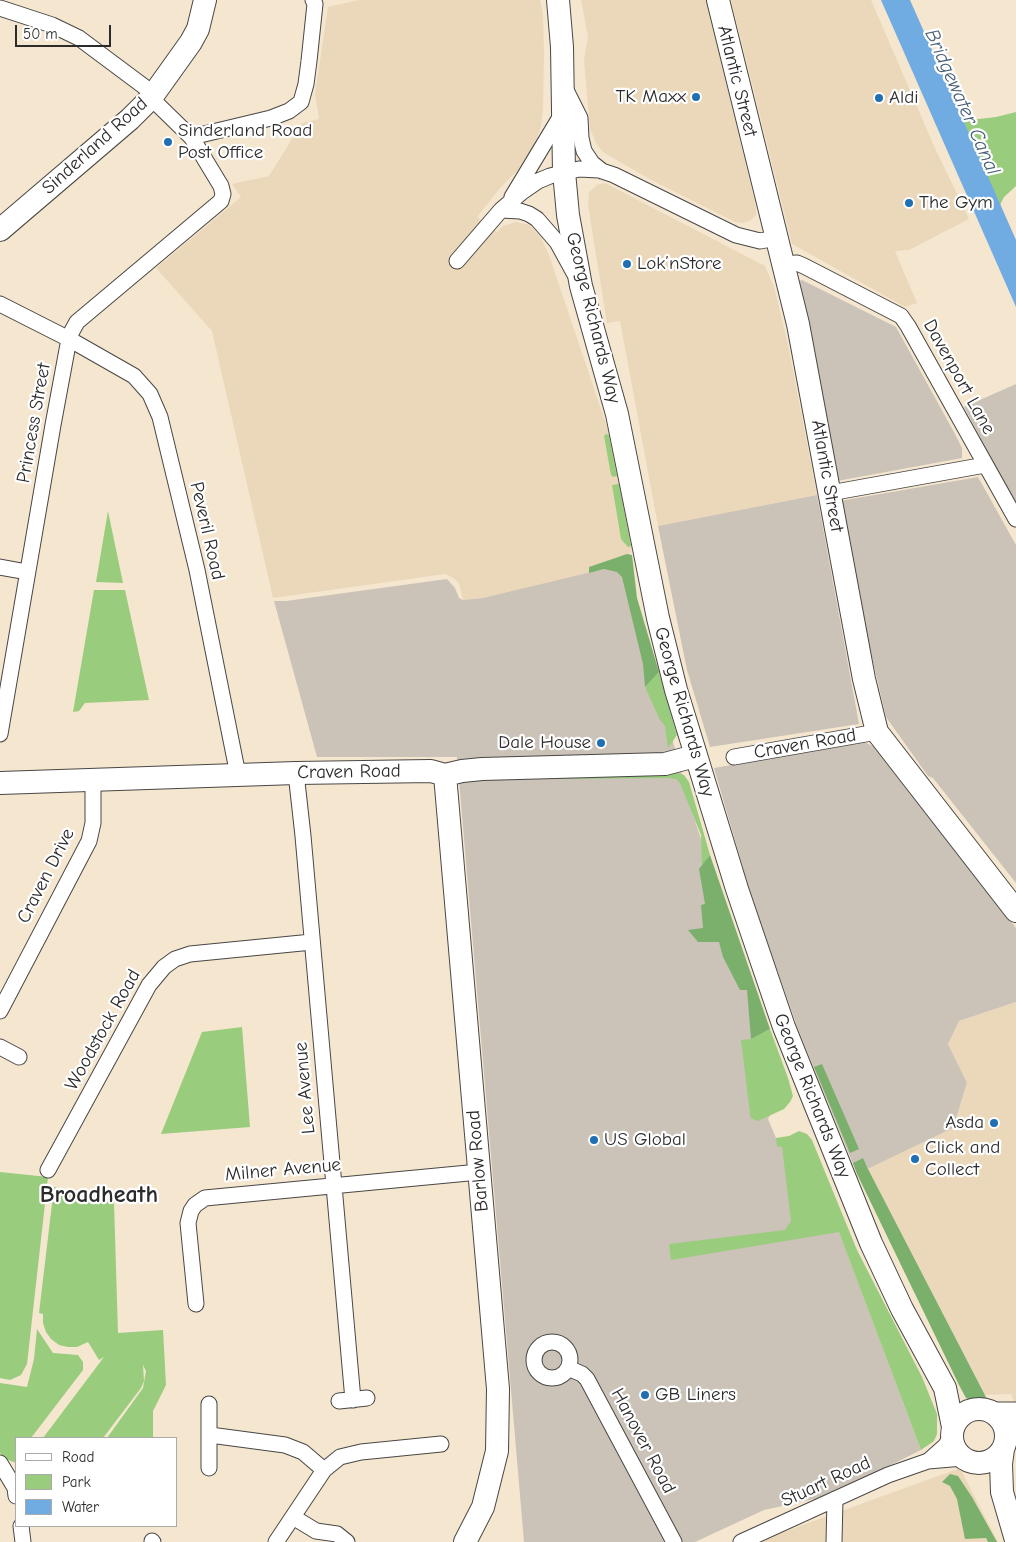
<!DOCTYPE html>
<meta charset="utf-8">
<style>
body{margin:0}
#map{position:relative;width:1016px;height:1542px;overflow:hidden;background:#f5e6cf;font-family:"Comic Neue",sans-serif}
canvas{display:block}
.legend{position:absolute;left:15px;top:1437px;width:162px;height:90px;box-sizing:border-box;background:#fff;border:1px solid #aaa;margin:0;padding:6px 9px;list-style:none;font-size:15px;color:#2b2b2b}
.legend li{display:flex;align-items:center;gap:10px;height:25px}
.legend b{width:25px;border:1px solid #aaa}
.scale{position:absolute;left:15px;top:25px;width:96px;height:22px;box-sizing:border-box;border:2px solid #2b2b2b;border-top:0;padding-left:6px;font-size:15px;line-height:18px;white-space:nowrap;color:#2b2b2b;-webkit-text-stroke:4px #fff;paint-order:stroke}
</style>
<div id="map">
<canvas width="1016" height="1542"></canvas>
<ul class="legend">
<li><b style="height:6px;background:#fff"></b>Road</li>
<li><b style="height:14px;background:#9acc7d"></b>Park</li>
<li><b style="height:14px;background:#70abe1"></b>Water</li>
</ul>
<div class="scale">50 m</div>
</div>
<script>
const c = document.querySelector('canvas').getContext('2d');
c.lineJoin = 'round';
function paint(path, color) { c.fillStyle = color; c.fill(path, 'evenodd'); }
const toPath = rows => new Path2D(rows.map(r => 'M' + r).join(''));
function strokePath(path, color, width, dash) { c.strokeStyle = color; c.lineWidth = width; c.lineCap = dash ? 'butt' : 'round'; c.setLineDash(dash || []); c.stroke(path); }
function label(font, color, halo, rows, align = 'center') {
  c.font = font + ' "Comic Neue",sans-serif'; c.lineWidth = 4.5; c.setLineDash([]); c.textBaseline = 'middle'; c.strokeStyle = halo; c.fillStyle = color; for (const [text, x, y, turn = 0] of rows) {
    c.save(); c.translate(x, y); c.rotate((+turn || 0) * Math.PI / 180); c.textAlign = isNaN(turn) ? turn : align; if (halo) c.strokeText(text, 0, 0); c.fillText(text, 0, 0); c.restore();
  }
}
paint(toPath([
 [359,0,540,0,543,14,544,52,543,108,541,127,535,144,517,171,501,187,477,217,497,232,503,226,516,222,530,225,541,238,549,255,608,430,632,547,626,570,483,598,463,600,459,583,453,578,445,574,273,598,212,331,156,268,241,197,232,184,269,176,302,123,319,119,315,94,328,7],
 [581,0,706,0,756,207,756,215,751,220,744,223,735,222,653,181,603,152,597,145,590,129,584,60,588,37],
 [731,0,871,0,934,146,969,219,909,250,895,251,917,303,905,307,792,244],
 [605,183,765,266,774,287,787,340,817,495,658,526,620,321,607,323,588,205,589,192,597,185],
 [1016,1002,1016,1406,1011,1394,979,1395,857,1174,953,1128,967,1083,948,1044,959,1021],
 [960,1468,998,1542,756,1542]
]), '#ebd8ba');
paint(toPath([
 [802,280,896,327,955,434,962,448,962,458,837,481,798,281],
 [1016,384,1016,505,964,407],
 [978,477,1016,545,1016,883,933,778,928,776,886,717,858,597,840,501],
 [817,495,859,724,710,747,687,670,658,526],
 [604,569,626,570,694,818,784,1088,768,1119,776,1138,806,1143,921,1450,828,1496,764,1510,695,1542,524,1542,457,757,317,757,274,601,286,601,447,579,455,588,459,598,463,600,483,598],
 [864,742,873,746,1016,928,1016,1002,959,1021,948,1044,967,1083,953,1128,857,1174,798,1029,753,902,714,768]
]), '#cbc3b8');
paint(toPath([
 [1016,112,1016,186,1004,197,1000,205,961,117,967,120,979,119,996,117],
 [606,434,609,435,617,476,613,477,611,475,604,436],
 [619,484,631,546,628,547,621,539,612,485],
 [108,511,123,583,96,582],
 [94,590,125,590,149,700,85,703,79,711,73,712],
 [659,672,677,735,668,748,665,726,660,720,645,687],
 [658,773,677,773,684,775,689,782,710,855,702,866,701,835,680,783,676,779,667,778,554,779,554,776],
 [242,1027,250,1127,161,1134,202,1032],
 [770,1029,788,1078,793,1096,790,1102,784,1109,758,1121,755,1120,751,1118,750,1114,741,1040,751,1039],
 [799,1131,807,1134,812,1140,857,1250,922,1377,937,1414,937,1434,934,1441,921,1450,839,1232,671,1260,669,1244,785,1230,791,1221,782,1147,777,1146,776,1138,789,1136],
 [0,1172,48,1177,27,1364,21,1375,10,1380,0,1378],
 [54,1187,114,1203,118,1333,163,1330,166,1385,153,1411,153,1438,107,1438,143,1388,146,1371,143,1365,144,1381,141,1388,103,1438,43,1438,104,1357,99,1360,88,1342,77,1347,68,1347,59,1345,51,1339,46,1332,43,1323,43,1314,39,1313],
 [37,1329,53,1353,78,1355,83,1362,83,1370,31,1438,16,1438,16,1463,6,1459,0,1453,0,1383,27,1387,34,1359]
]), '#9acc7d');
paint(toPath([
 [627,554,632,555,637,598,659,672,645,687,643,664,622,577,617,572,604,569,589,573,589,567],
 [710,855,770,1029,751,1039,747,990,740,990,723,957,719,942,698,942,688,930,703,928,701,905,705,904,699,869],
 [822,1064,859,1149,850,1153,814,1067],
 [863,1158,868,1169,989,1403,980,1404,966,1398,960,1387,857,1174,853,1163],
 [950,1474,958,1476,972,1497,997,1542,988,1542,986,1538,965,1539,957,1499,950,1486,942,1482]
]), '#7bb06c');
paint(toPath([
 [881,0,910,0,1016,240,1016,307]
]), '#70abe1');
const street = toPath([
 [0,8,52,25,79,38,154,94],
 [565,88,580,118,581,138,584,151,592,163,602,171],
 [192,138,200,135,271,118,289,111,301,102,306,84,309,61,315,4,313,0],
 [512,197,562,114],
 [501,210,520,211,529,214,537,219,557,242,574,273],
 [457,261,501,210,522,192,538,181,550,176,579,169,599,170,614,175,736,235,760,241,777,238],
 [784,264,797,263,804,266,901,316,908,326,1016,519],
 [0,304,69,339,134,376,150,394,160,417,197,570,238,775],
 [830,493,985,465],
 [0,567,27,572],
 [0,734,53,425,69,339,72,331,77,322,221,201,223,194,221,186,192,138,151,98],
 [734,757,877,732],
 [296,773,303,836,353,1400],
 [0,1011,89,841,93,823,93,780],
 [0,1047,19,1057],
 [48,1170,149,985,164,967,175,959,190,954,312,942],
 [196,1304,188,1223,191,1211,195,1205,205,1198,479,1172],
 '534 1360a18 18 0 1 1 36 0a18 18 0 1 1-36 0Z',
 [568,1368,582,1374,587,1379,674,1542],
 [339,1401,367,1398],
 [989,1410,1016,1410],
 [210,1435,285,1445,303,1452,324,1470],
 [1006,1440,1016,1422],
 [928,1461,945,1446,952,1436],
 [0,1463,15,1488,16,1496],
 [209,1468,209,1404],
 [293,1517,316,1531,337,1534,347,1542],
 [21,1526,23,1542],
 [152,1541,153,1542],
 [276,1542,324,1470,340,1457,361,1452,441,1444],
 [741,1542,888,1475,928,1461,963,1458],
 [834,1542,835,1499]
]);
const secondary = toPath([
 [558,0,562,47,564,172,568,215,581,286,617,414,658,618,676,690,737,889,784,1027,871,1243,902,1309,945,1388,953,1427],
 [718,0,798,324,864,679,877,732,1016,911],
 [0,230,130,119,151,98,191,42,198,29,205,0],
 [445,775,498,1389,497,1451,483,1507,465,1542],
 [0,783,296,773,431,771,445,775,462,771,482,769,665,764,695,756],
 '952 1436a27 27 0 1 1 54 0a27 27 0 1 1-54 0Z',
 [1003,1449,1001,1464,1002,1492,1016,1540]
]);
strokePath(street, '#494744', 17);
strokePath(secondary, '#494744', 24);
strokePath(street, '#fff', 15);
strokePath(secondary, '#fff', 22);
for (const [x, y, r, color] of [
 [696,97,5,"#1f6fb2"],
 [879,98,5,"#1f6fb2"],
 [168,142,5,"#1f6fb2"],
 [909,203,5,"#1f6fb2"],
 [627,264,5,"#1f6fb2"],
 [601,743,5,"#1f6fb2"],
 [994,1123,5,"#1f6fb2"],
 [594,1140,5,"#1f6fb2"],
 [915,1159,5,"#1f6fb2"],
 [645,1395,5,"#1f6fb2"]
]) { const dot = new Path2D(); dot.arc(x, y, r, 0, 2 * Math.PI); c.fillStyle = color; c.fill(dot); strokePath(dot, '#fff', 2); }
label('19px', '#2b2b2b', '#fff', [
 ["Atlantic Street",737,81,76],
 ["Sinderland Road",95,146,-42],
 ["George Richards Way",593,318,76],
 ["Davenport Lane",959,377,61],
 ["Princess Street",34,423,-80],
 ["Atlantic Street",827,476,80],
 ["Peveril Road",207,531,77],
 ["George Richards Way",684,712,74],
 ["Craven Road",805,744,-10],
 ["Craven Road",349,772,-1],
 ["Craven Drive",46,876,-63],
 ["Woodstock Road",103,1030,-61],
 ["Lee Avenue",305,1088,-95],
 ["George Richards Way",812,1096,68],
 ["Barlow Road",478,1161,-95],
 ["Milner Avenue",283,1170,-5],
 ["Hanover Road",643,1441,62],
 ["Stuart Road",826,1482,-25]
]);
label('19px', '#2b2b2b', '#fff', [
 ["TK Maxx",686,97,"right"],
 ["Aldi",889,98],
 ["Sinderland Road",178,131],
 ["Post Office",178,153],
 ["The Gym",919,203],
 ["Lok’nStore",637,264],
 ["Dale House",591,743,"right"],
 ["Asda",984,1123,"right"],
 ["US Global",604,1140],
 ["Click and",925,1148],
 ["Collect",925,1170],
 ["GB Liners",655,1395]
], 'left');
label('italic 20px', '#475e74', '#fff', [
 ["Bridgewater Canal",962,102,66]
]);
label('bold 24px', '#2b2b2b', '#fff', [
 ["Broadheath",99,1195]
]);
</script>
